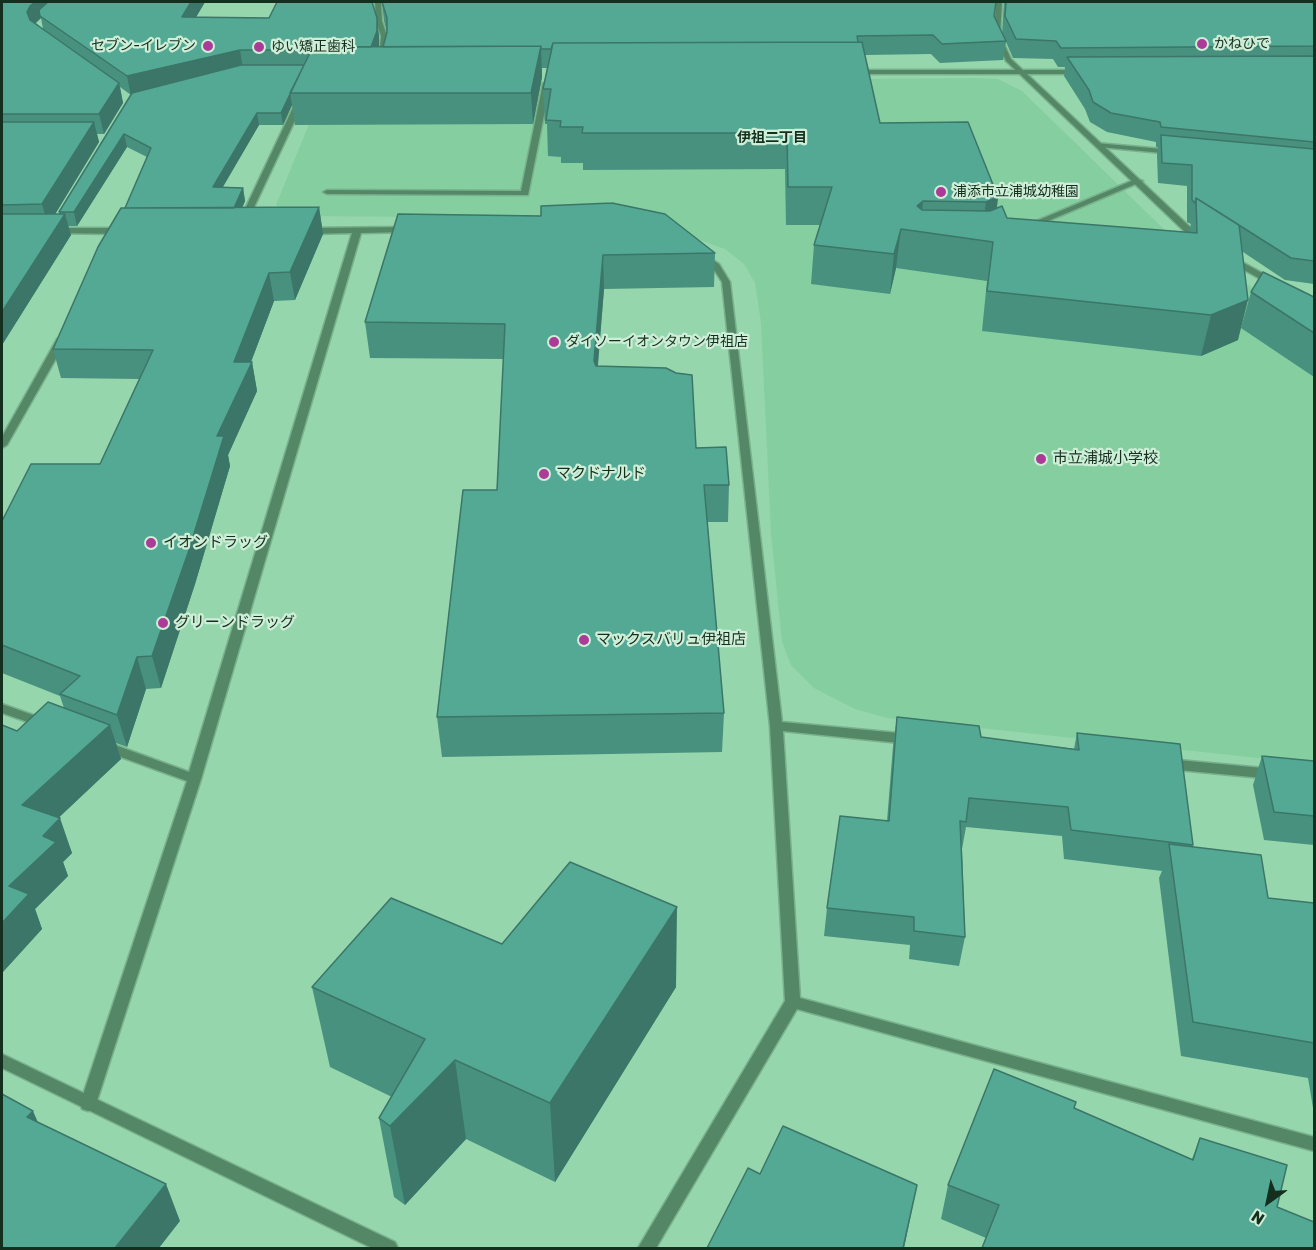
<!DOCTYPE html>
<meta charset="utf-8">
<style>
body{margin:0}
#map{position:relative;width:1316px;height:1250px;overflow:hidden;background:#95d6ac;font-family:Rubik,sans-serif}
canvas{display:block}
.frame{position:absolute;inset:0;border:3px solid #142f1e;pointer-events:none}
.north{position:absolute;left:1238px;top:1172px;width:60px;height:60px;-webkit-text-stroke:4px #ceeed8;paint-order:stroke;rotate:213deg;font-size:16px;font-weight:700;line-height:24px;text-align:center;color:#142f1e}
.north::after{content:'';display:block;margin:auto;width:21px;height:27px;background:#142f1e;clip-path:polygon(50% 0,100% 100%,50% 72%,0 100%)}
</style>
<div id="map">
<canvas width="1316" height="1250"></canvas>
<div class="frame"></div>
<div class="north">N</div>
</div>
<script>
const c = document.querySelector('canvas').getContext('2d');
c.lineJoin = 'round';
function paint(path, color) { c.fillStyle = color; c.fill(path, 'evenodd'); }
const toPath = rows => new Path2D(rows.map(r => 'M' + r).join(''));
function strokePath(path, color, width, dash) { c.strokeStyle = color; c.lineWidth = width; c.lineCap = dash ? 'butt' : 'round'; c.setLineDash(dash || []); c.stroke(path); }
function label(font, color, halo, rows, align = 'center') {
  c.font = font + ' Rubik,"Noto Sans JP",sans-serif'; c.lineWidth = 4.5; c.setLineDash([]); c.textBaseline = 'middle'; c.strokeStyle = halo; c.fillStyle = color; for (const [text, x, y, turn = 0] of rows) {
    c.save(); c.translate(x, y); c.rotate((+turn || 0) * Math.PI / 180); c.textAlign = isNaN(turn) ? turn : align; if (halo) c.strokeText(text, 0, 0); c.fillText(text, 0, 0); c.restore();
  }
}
paint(toPath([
 [978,78,998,79,1022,91,1177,242,1257,290,1314,319,1314,764,887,718,855,709,814,688,791,665,782,642,771,533,761,323,755,283,744,264,725,249,675,231,560,218,297,216,276,205,325,85,342,83]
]), '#85ce9f');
const service = toPath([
 [543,83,550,85,528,195,327,194,323,192,327,190,521,191,543,83],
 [1136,179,1143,181,1029,229,1022,227,1136,179]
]);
const minor = toPath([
 [375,2,381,2,382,21,387,36,385,57,382,59,379,57,381,36,376,21,375,2],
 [851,70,1079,70,1083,72,1079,74,854,74,850,72,851,70],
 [298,97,305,99,247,222,240,224,239,222,298,97],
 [1096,143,1173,150,1177,152,1173,154,1099,147,1095,145,1096,143],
 [407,227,411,230,410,232,361,233,201,779,96,1104,94,1109,88,1111,82,1109,80,1104,187,781,99,749,97,746,99,743,104,741,189,772,352,233,307,234,303,231,307,228,407,227],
 [55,228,122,228,126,231,122,234,52,233,51,231,55,228],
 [702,253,719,264,730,282,782,722,909,734,914,736,916,739,914,742,909,744,783,731,800,998,1314,1137,1314,1151,797,1009,656,1248,638,1248,785,1001,770,726,722,282,713,268,698,256,702,253],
 [62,336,67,339,7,445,2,448,2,437,57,339,62,336],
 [2,704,50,721,51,724,50,727,45,728,2,713,2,704],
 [1168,759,1273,769,1278,771,1280,774,1278,777,1273,779,1168,769,1163,767,1161,764,1163,761,1168,759]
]);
const tertiary = toPath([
 [996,2,1002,2,1000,35,1011,59,1190,227,1205,237,1205,241,1199,241,1184,231,1006,61,994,35,996,2],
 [1231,256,1277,281,1278,283,1277,285,1271,285,1228,261,1227,259,1231,256],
 [2,1054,395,1242,398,1248,372,1248,2,1068,2,1054]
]);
strokePath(service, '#79b18d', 3);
strokePath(minor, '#79b18d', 3);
strokePath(tertiary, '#79b18d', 3);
paint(service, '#548766');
paint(minor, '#548766');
paint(tertiary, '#548766');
paint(toPath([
 [2,2,205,2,196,17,269,18,277,2,373,2,373,7,379,36,379,47,383,47,387,32,384,21,382,2,994,16,1002,34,1004,2,1002,2,1314,2,1314,284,1285,280,1243,252,1238,340,1201,356,982,331,987,281,896,268,890,294,811,284,814,245,820,225,786,225,785,169,583,170,583,163,561,163,561,157,548,156,547,124,545,124,543,89,547,68,542,68,542,77,533,124,295,125,292,105,283,125,259,125,223,187,243,188,245,201,242,208,319,207,323,234,295,300,274,301,251,362,252,362,257,391,228,455,230,466,195,584,161,688,146,689,127,747,116,743,121,759,58,818,72,853,63,862,68,876,35,909,42,929,2,973,17,731,64,708,60,696,2,673,2,521,100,464,139,379,61,378,53,349,125,208,147,157,127,147,77,226,68,226,71,235,2,345],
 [41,18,43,29,36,23],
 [1006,42,1013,58,1053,59,1058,67,1065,67,1064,76,1085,109,1090,122,1107,132,1156,142,1156,147,1158,147,1157,155,1158,183,1187,186,1187,222,1191,224,1189,233,1007,218,997,208,998,197,880,123,865,55,931,54,940,63,1003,60],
 [120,87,131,95,59,212,59,214,55,214,99,142,97,134,104,134,123,103],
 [398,214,715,253,714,287,604,289,598,366,696,448,729,485,728,522,707,522,724,713,722,752,442,757,437,717,497,490,504,359,370,358,365,322],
 [1251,292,1314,297,1314,377,1241,328],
 [897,717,981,737,1074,749,1077,733,1193,845,1192,847,1268,898,1314,903,1314,1114,1308,1078,1181,1056,1159,878,1162,871,1064,859,1062,836,966,827,962,849,965,937,959,966,909,959,910,945,824,936,827,908,887,821,893,746],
 [1262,756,1314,761,1314,845,1264,840,1253,785],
 [502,944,676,987,555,1182,466,1139,405,1205,394,1197,379,1118,392,1097,330,1067,312,987],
 [1074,1108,1192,1159,1200,1138,1277,1207,986,1238,941,1219,948,1185]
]), '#48917f');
paint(toPath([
 [35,2,58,2,40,16,41,18,34,24,32,30,27,12,30,6],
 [191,2,205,2,185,36,182,17],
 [377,18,379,36,379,50,370,50],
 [541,46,542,77,533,124,531,93],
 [240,50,243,69,131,96,127,76],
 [304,65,290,93,292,105,283,125,281,113],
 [119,83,123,103,104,134,99,114],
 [257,113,259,125,215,200,213,187],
 [94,122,99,142,48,226,42,204],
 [124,134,127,147,77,226,74,212],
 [243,188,245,201,235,225,232,212],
 [998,197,993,235,981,240,986,202],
 [923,201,920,232,917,206],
 [319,207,323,234,295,300,290,272],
 [65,214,71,235,2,345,2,312],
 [901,229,896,268,890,294,894,254],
 [603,255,604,289,595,397,594,361],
 [269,273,274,301,246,375,252,362,257,391,228,455,230,466,195,584,161,688,152,656,217,436,234,362],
 [1248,300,1238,340,1201,356,1211,315],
 [137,657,146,689,127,747,117,715],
 [110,725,121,759,35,840,22,805],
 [60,818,72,853,63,862,68,876,35,909,42,929,2,973,2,923,9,886,43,836],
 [677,907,676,987,555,1182,550,1103],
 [455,1060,466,1139,405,1205,390,1126],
 [33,1111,49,1148,27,1117],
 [166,1184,180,1221,159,1248,115,1248],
 [917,1185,904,1248,903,1248]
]), '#3b7668');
const building = toPath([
 [2,2,35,2,30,6,27,12,30,20,119,83,99,114,2,114,2,2],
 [48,2,191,2,182,17,269,18,277,2,372,2,377,18,377,31,371,47,313,47,312,50,240,50,127,76,40,16,39,10,48,2],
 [382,2,996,2,994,16,1006,41,942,44,933,35,857,36,858,42,553,43,551,49,541,49,541,46,383,47,387,32,387,18,382,2],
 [1006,2,1314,2,1314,46,1061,48,1056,41,1016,39,1005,16,1006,2],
 [862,42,880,123,968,122,998,197,986,202,923,201,917,206,922,210,990,211,1002,206,1007,218,1197,233,1196,198,1239,225,1248,300,1211,315,987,291,993,242,901,229,894,254,814,245,832,187,788,187,787,133,582,133,583,127,560,127,561,121,546,120,551,89,543,89,553,43,862,42],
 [541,46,531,93,290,93,313,47,541,46],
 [1314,56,1314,142,1161,127,1160,122,1111,113,1093,102,1089,90,1067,57,1314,56],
 [241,65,304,65,281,113,257,113,213,187,243,188,234,208,125,208,151,148,124,134,74,212,59,212,132,93,241,65],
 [2,122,94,122,42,204,2,205,2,122],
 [1161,135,1314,149,1314,261,1291,258,1196,198,1195,203,1192,200,1192,165,1162,163,1161,135],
 [612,203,665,214,715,253,603,255,594,361,596,366,666,368,676,373,692,375,696,448,726,447,729,485,704,485,724,713,437,717,463,490,497,490,505,324,365,322,398,214,541,216,541,206,612,203],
 [319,207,290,272,269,273,234,362,252,362,217,436,224,436,188,553,152,656,137,657,117,715,60,694,80,676,2,645,2,521,31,464,100,464,153,350,53,349,98,247,121,208,319,207],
 [2,214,65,214,2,312,2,214],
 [1263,272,1314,297,1314,333,1251,292,1263,272],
 [48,702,110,725,22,805,60,818,43,836,56,842,9,886,29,894,2,923,2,725,17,731,48,702],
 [897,717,979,726,981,737,1079,750,1077,733,1180,744,1193,845,1071,830,1068,807,969,798,966,822,960,821,965,937,914,931,914,917,827,908,840,816,889,821,897,717],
 [1262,756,1314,761,1314,816,1274,812,1262,756],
 [1169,844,1261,855,1268,898,1314,903,1314,1043,1193,1022,1169,844],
 [570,862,677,907,550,1103,455,1060,390,1126,379,1118,425,1039,312,987,391,898,502,944,570,862],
 [994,1069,1076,1102,1074,1108,1193,1160,1200,1138,1287,1165,1277,1207,1314,1222,1314,1248,982,1248,999,1205,948,1185,994,1069],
 [2,1094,33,1111,27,1117,166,1184,115,1248,2,1248,2,1094],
 [783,1126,917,1185,903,1248,707,1248,748,1168,760,1174,783,1126]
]);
paint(building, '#54a994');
strokePath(building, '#3b7668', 1.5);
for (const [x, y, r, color] of [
 [1202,44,6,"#ac3b98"],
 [208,46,6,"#ac3b98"],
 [259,47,6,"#ac3b98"],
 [941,192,6,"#ac3b98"],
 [554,342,6,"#ac3b98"],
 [1041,459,6,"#ac3b98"],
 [544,474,6,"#ac3b98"],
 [151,543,6,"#ac3b98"],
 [163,623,6,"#ac3b98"],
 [584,640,6,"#ac3b98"]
]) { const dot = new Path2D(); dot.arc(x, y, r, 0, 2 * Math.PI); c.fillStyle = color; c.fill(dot); strokePath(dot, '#ceeed8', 2); }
label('14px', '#142f1e', '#ceeed8', [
 ["かねひで",1214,44],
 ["セブン-イレブン",196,46,"right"],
 ["ゆい矯正歯科",271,47],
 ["浦添市立浦城幼稚園",953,192],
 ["ダイソーイオンタウン伊祖店",566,342]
], 'left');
label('bold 14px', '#142f1e', '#ceeed8', [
 ["伊祖二丁目",772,138]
]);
label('15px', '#142f1e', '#ceeed8', [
 ["市立浦城小学校",1053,459],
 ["マクドナルド",556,474],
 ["イオンドラッグ",163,543],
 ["グリーンドラッグ",175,623],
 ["マックスバリュ伊祖店",596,640]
], 'left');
</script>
